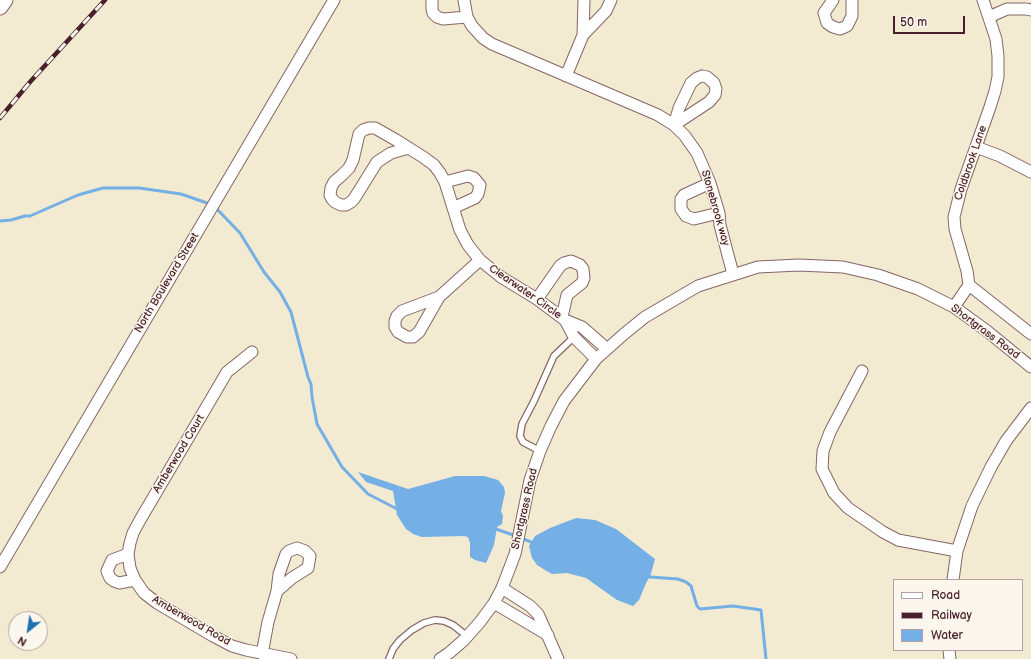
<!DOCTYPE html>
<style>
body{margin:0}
#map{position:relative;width:1031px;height:659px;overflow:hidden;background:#f3ead2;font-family:"Balsamiq Sans",sans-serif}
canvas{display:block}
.legend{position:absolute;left:893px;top:579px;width:130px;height:72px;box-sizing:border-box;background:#fbf7ec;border:1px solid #b4a19f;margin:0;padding:5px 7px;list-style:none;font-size:12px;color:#4a1f2b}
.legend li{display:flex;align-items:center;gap:8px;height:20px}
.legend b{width:20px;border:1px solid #b4a19f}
.north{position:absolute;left:8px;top:611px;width:40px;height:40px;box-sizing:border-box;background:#fbf7ec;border:1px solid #b4a19f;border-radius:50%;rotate:210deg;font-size:11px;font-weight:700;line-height:16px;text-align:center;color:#4a1f2b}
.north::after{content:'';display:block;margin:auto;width:14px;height:18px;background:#1f6fb2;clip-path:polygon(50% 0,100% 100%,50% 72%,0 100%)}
.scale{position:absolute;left:893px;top:16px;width:72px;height:18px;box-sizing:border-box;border:2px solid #4a1f2b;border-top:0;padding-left:5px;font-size:12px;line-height:14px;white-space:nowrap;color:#4a1f2b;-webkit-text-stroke:3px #fbf7ec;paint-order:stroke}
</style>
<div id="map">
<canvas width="1031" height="659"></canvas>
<ul class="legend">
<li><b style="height:5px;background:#fff"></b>Road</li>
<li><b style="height:5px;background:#4a1f2b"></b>Railway</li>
<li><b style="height:11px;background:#74afe5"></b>Water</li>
</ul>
<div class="north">N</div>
<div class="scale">50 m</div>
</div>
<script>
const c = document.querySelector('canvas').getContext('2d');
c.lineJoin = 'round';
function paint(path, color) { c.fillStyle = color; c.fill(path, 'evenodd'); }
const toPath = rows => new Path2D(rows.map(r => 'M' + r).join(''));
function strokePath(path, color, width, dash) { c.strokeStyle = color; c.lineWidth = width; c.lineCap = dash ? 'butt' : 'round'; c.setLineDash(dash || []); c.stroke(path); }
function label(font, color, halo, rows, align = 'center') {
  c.font = font + ' "Balsamiq Sans",sans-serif'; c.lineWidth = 3; c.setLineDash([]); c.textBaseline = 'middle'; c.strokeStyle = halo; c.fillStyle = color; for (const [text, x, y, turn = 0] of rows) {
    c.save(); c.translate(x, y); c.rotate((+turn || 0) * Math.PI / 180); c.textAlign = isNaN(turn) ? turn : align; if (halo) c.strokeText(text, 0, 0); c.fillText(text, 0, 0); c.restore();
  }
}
paint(toPath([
 [358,472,408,489,455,476,484,476,498,480,504,487,505,493,501,511,503,516,502,524,497,527,494,545,486,563,475,560,470,557,470,543,468,537,464,536,422,537,413,534,406,529,397,515,393,491,366,482],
 [576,518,595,520,616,529,655,559,650,577,647,581,639,600,633,606,617,600,586,578,567,573,552,574,545,570,537,565,532,558,529,546,535,536,550,528]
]), '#74afe5');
strokePath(toPath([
 [215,207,240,233,264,272,280,292,291,312,308,377,311,384,312,397,317,424,342,467,368,494,399,510],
 [0,221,11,220,25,216,30,216,78,195,103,188,139,188,181,194,210,204],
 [493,528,516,536],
 [521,538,531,542],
 [650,577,678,579,686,582,691,586,697,606,700,609,733,606,761,610,766,659]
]), '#74afe5', 3);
const service = toPath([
 [540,451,523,442,520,436,522,424,534,401,554,356,574,337],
 [389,659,393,649,400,640,412,630,424,623,435,620,444,621,453,625,467,636]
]);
const minor = toPath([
 [432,0,432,9,433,13,437,17,443,19,467,17],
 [464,0,467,17,472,26,483,38,492,44,658,115,674,125,685,136,697,153,710,183,719,213,720,225,733,274],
 [833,0,824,13,827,23,833,27,840,29,847,26,852,16,852,0],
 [989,17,1007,9,1026,9,1031,10],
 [583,35,606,11,611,0],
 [566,76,583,35,584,0],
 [702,76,707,77,714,83,716,89,715,95,709,102,674,125,679,108,691,83,697,78,702,76],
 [976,147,1000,156,1031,172],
 [409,148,391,153,377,162,354,199,351,202,346,205,341,205,335,202,332,199,330,195,331,188,334,182,341,176,349,168,353,160,359,134,363,130,369,128,375,128,396,140,423,157,434,165,440,173,445,182,460,230,468,245,480,260,501,277,537,299,565,320,582,327,607,349],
 [445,182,468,176,474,178,480,185,478,194,475,198,453,208],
 [710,183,684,195,681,199,681,209,686,216,694,219,719,213],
 [969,285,1031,334],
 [439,297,402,311,397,316,395,321,395,327,398,332,407,337,413,337,419,332,439,297,480,260],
 [537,299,560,266,564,263,571,261,580,265,583,269,584,278,582,283,567,295,562,317],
 [954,307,969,285,967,271,955,229,954,217,961,189,990,107,995,91,998,77,998,56,996,39,983,0],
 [565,320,574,337,596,359],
 [252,352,227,372,140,520,133,533,130,543,128,554,130,568,135,580,144,593,157,603,213,636,232,646,246,650,291,659],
 [862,371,830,432,823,451,822,469,834,493,848,508,883,532,898,540,957,551],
 [128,554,112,560,107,571,110,578,114,581,119,583,135,580],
 [0,567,334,0],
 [953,580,957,551,972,506,991,467,1006,441,1031,408],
 [502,588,530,606,538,614,558,659],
 [494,603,548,635],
 [949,650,950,659],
 [262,654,268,622,277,591,279,574,286,554,289,551,297,548,305,551,310,556,308,568,292,578,277,591],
 [440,659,449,653,464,640,480,622,494,603,502,588,515,554,530,480,540,451,551,426,564,401,596,359,624,334,645,317,698,286,758,267,799,265,843,267,878,275,918,289,954,307,987,331,1031,367]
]);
const secondary = toPath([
 [0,7,5,0]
]);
strokePath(service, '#856665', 8);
strokePath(minor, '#856665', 13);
strokePath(secondary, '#856665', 17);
strokePath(service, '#fff', 5.5);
strokePath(minor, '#fff', 11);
strokePath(secondary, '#fff', 15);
const rail = toPath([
 [0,118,30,82,105,0]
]);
strokePath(rail, '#4a1f2b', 4.5);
strokePath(rail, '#fbf7ec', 3, [9]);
label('11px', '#4a1f2b', '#fbf7ec', [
 ["Coldbrook Lane",971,163,-71],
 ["Stonebrook way",715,208,74],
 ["North Boulevard Street",167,283,-59],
 ["Clearwater Circle",525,292,35],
 ["Shortgrass Road",985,332,37],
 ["Amberwood Court",179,454,-59],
 ["Shortgrass Road",525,509,-77],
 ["Amberwood Road",191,621,30]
]);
</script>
